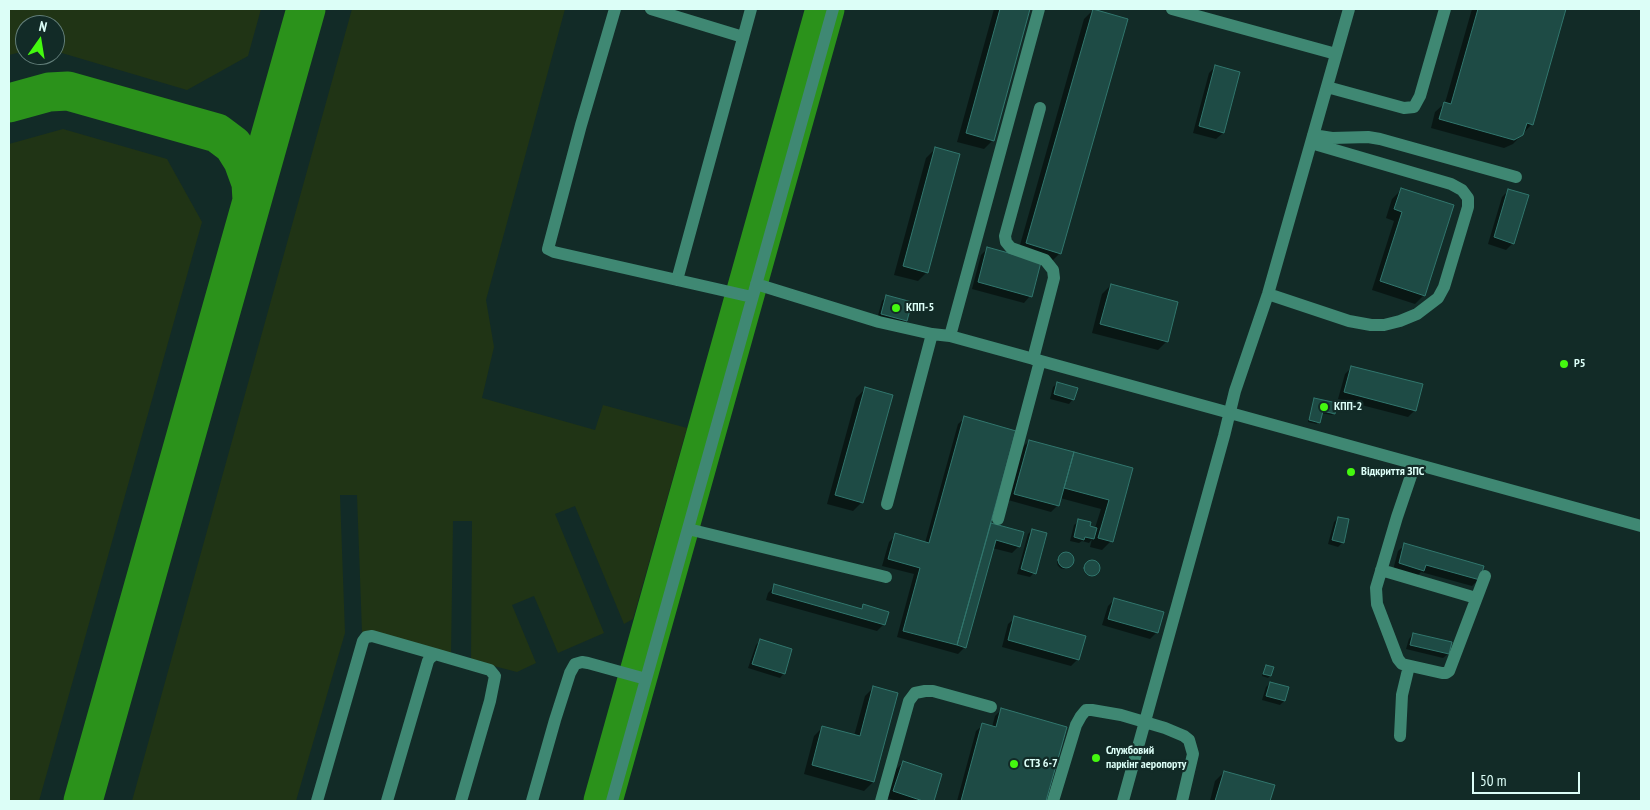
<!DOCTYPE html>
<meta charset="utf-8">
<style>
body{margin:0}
#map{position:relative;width:1650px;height:810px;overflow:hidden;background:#122b27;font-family:"PT Sans Narrow",sans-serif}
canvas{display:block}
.frame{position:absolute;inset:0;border:10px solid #dcfef7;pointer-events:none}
.north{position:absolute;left:15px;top:15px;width:50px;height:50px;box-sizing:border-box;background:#122b27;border:1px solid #637f7a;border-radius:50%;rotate:13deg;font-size:14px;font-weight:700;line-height:20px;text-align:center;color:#dcfef7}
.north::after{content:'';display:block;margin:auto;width:18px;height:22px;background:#44f80f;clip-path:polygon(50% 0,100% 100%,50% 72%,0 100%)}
.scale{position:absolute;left:1472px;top:772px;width:108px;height:22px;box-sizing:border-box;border:2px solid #dcfef7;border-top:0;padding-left:6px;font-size:15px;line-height:18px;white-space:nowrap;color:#dcfef7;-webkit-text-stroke:4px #122b27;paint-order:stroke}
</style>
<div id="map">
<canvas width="1650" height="810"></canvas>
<div class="frame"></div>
<div class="north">N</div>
<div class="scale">50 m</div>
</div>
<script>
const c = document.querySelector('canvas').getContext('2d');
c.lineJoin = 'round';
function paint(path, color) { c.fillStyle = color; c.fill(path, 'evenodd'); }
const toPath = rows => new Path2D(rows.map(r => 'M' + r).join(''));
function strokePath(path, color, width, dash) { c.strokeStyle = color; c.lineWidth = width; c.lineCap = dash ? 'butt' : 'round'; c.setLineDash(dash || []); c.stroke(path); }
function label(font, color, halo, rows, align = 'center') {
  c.font = font + ' "PT Sans Narrow",sans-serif'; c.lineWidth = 4.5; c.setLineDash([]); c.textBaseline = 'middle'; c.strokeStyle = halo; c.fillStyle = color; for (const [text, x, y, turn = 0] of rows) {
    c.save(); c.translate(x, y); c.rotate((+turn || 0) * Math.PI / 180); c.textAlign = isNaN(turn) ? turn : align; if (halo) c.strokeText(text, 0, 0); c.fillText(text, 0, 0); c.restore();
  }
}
paint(toPath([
 [9,9,261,9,248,56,187,90,55,51,55,25,25,25,25,51,9,55],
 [352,9,565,9,486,300,494,347,482,398,595,430,603,405,687,428,633,619,624,624,575,506,555,514,604,633,558,653,534,596,512,605,536,663,517,672,471,660,472,521,453,521,451,655,362,632,357,495,340,495,345,633,296,801,132,801],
 [63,129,167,159,202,222,39,801,9,801,9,144]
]), '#203415');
paint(toPath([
 [994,9,1029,9,993,140,984,149,957,142],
 [1472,9,1564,9,1532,124,1513,144,1504,148,1431,128,1435,112,1445,103],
 [1093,10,1060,253,1051,262,1018,252,1084,19],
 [1215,67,1223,133,1216,139,1193,133,1209,73],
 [935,149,927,272,918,281,894,275,926,158],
 [1401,190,1424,295,1415,304,1372,290,1394,221,1386,218,1392,199],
 [1509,190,1513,243,1506,250,1488,244,1502,197],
 [987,249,1030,296,1024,303,972,289,981,255],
 [1111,285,1167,341,1158,350,1092,333,1102,294],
 [886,297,911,303,906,321,902,325,877,319,882,301],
 [1352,367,1415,410,1408,417,1338,399,1345,374],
 [1058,383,1073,399,1069,404,1050,399,1053,387],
 [865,389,862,502,853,511,827,504,856,398],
 [1314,399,1334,413,1332,415,1321,413,1317,424,1308,422],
 [965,418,990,523,1023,533,1019,546,1012,553,992,548,965,647,958,654,897,637,914,574,882,566,889,542,896,535,925,543,958,424],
 [1029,441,1131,469,1111,541,1102,550,1090,547,1092,539,1089,543,1082,541,1079,543,1070,541,1074,525,1079,521,1088,527,1095,528,1101,509,1060,498,1058,505,1051,512,1008,500,1022,448],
 [1338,518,1343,542,1338,547,1328,544,1334,522],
 [1032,530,1034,573,1030,577,1017,574,1028,534],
 [1405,545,1479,579,1472,586,1421,572,1416,577,1393,570,1398,551],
 '1057 562a7 7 0 1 1 14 0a7 7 0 1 1-14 0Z',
 '1084 569a7 7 0 1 1 14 0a7 7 0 1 1-14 0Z',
 [775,586,860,610,864,606,884,624,877,631,766,600,768,593],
 [1114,600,1157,632,1150,639,1102,625,1108,606],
 [1015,618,1078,659,1071,666,1002,647,1008,624],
 [1413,634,1450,643,1448,654,1443,658,1406,649,1409,639],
 [760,641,784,673,780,678,748,668,756,645],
 [1266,666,1270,676,1268,678,1262,676],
 [1270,683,1284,701,1280,705,1262,700,1266,687],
 [874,687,873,782,864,791,804,774,814,736,823,727,854,736,865,696],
 [1001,710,1065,728,1045,801,957,801,976,731,983,725,992,727,995,716],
 [903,763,941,775,932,801,897,801,887,798,896,769],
 [1224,772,1273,785,1269,801,1210,801,1215,781]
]), '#0007');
strokePath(toPath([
 [9,103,49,92,68,91,217,133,233,145,243,161,251,183,252,200],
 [83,801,306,9],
 [603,801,825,9]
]), '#2b921b', 39);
const building = toPath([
 [1000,9,1030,9,994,141,966,133,1000,9],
 [1093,9,1128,19,1061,254,1026,243,1093,9],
 [1478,9,1566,9,1533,125,1527,123,1523,135,1514,140,1439,119,1444,102,1451,104,1478,9],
 [1215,65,1240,72,1224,133,1199,126,1215,65],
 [935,147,960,154,928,273,903,266,935,147],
 [1401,188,1454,205,1425,296,1380,281,1402,212,1394,209,1401,188],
 [1508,189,1529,195,1514,244,1494,237,1508,189],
 [987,247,1041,262,1032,297,978,282,987,247],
 [1111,284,1178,302,1168,342,1100,324,1111,284],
 [886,295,912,302,907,321,881,314,886,295],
 [1351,366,1423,384,1416,411,1344,392,1351,366],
 [1057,382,1078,388,1074,400,1054,394,1057,382],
 [865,387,893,395,863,503,835,495,865,387],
 [1314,398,1337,403,1335,414,1323,411,1320,423,1309,420,1314,398],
 [964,416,1016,431,957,645,903,631,920,568,888,559,895,533,929,543,964,416],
 [1029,440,1074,452,1059,506,1014,494,1029,440],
 [1074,452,1133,468,1113,542,1098,538,1109,500,1064,488,1074,452],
 [1338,517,1349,519,1344,543,1332,540,1338,517],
 [1078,519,1091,522,1090,526,1097,528,1094,539,1085,537,1084,540,1074,537,1078,519],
 [991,523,1024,532,1020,547,996,540,966,648,957,645,991,523],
 [1032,529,1047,533,1036,574,1021,569,1032,529],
 [1404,543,1484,566,1480,580,1426,565,1424,571,1399,563,1404,543],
 '1058 560a8 8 0 1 1 16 0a8 8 0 1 1-16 0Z',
 '1084 568a8 8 0 1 1 16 0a8 8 0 1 1-16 0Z',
 [774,584,862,609,863,604,889,612,885,625,772,593,774,584],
 [1114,598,1164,612,1158,633,1108,619,1114,598],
 [1014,616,1086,636,1079,660,1008,640,1014,616],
 [1413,633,1452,642,1449,654,1410,645,1413,633],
 [760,639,792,649,785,674,752,664,760,639],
 [1266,665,1274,667,1271,676,1263,674,1266,665],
 [1270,682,1289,687,1285,701,1266,696,1270,682],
 [873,686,898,693,874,782,812,765,822,726,860,736,873,686],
 [1001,708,1067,727,1046,801,961,801,982,723,996,727,1001,708],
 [903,761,942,774,934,801,923,801,893,791,903,761],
 [1224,771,1275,785,1270,801,1215,801,1224,771]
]);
paint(building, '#1e4b45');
strokePath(building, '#31766d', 1);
strokePath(toPath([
 [615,9,581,125,548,249,554,252,752,297],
 [651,9,743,37],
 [1172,9,1336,54],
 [1327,87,1404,108,1414,107,1420,96,1445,9],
 [1313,135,1332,138,1368,137,1380,139,1516,177],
 [677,280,751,9],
 [756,284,879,322,932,334,950,336,1641,526],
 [1268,294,1349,321,1371,325,1384,325,1400,321,1417,314,1438,298,1444,287,1468,207,1468,198,1462,190,1451,184,1311,143],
 [950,336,1039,9],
 [1033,359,1054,278,1053,270,1045,260,1011,248,1006,242,1005,236,1040,108],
 [1415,464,1397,517,1376,588,1377,604,1398,659,1402,664,1442,673,1446,673,1449,671,1485,576],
 [887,504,932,334],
 [998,519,1040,361],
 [688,529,886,577],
 [1381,570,1476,598],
 [1400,736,1402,695,1409,666],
 [317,801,363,641,366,637,372,636,435,654],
 [387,801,428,661,430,658,435,654,490,670,495,676,490,701,461,801],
 [532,801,555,720,570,673,575,664,582,662,588,663,646,679],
 [612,801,833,9],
 [881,801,909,701,915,693,925,691,933,691,991,707],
 [1053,801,1076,725,1081,716,1086,710,1092,710,1121,715,1165,728,1184,736,1189,740,1193,754,1182,801],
 [1123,801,1224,436,1235,391,1268,294,1349,9]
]), '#3f8873', 12);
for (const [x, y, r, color] of [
 [896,308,5,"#44f80f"],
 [1564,364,5,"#44f80f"],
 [1324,407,5,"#44f80f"],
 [1351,472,5,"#44f80f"],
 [1096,758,5,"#44f80f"],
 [1014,764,5,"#44f80f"]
]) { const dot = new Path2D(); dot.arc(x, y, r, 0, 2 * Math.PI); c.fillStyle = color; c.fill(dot); strokePath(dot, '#122b27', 2); }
label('bold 12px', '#dcfef7', '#122b27', [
 ["КПП-5",906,308],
 ["P5",1574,364],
 ["КПП-2",1334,407],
 ["Відкриття ЗПС",1361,472],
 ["Службовий",1106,751],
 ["паркінг аеропорту",1106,765],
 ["СТЗ 6-7",1024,764]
], 'left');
</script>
